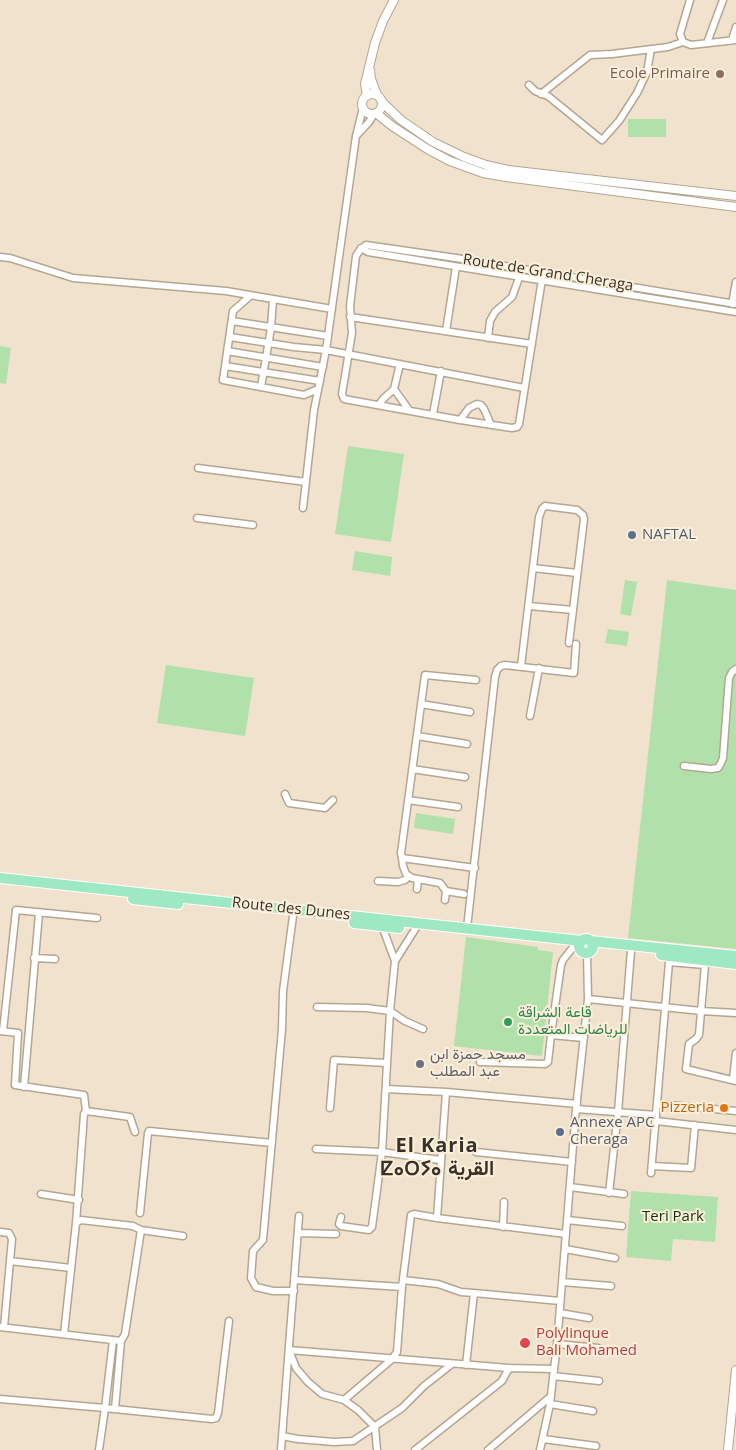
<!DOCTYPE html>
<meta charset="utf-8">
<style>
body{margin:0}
canvas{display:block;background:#f0e2cc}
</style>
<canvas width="736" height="1450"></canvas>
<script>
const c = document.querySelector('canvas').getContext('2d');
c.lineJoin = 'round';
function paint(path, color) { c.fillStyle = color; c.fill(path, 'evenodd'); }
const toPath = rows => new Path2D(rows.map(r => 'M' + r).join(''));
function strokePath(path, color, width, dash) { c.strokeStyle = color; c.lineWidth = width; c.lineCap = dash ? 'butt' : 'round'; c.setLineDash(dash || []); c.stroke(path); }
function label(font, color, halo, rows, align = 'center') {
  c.font = font + ' "Open Sans",Vazirmatn,"Noto Sans Tifinagh",sans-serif'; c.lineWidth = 4; c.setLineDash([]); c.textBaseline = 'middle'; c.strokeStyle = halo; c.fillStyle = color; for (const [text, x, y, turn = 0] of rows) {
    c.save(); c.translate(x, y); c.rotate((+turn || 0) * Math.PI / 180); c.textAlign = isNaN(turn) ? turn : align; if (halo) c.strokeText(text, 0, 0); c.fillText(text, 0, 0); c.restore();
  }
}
paint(toPath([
 [628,119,666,119,666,137,628,137],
 [0,346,11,348,6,384,0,383],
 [348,446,404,454,391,542,335,534],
 [355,551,392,557,390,576,352,570],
 [625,580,637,582,631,616,620,614],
 [667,580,736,590,736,949,628,938],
 [608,629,629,632,627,646,605,643],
 [166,665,254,678,245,736,157,723],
 [416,813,455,819,453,834,414,828],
 [466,937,538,947,538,950,553,952,542,1056,454,1046],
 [631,1191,718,1197,715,1242,673,1239,671,1261,626,1257]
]), '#b1e1ab');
const minor = toPath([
 [690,0,680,34,683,42,691,45,736,40],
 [732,40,736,27],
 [707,43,723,0],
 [529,85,535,91,548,96,602,140,619,121,637,93,647,72,651,49],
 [541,94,590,55,612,54,668,47,683,42],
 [357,135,369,122,374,114],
 [361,248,368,252,736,312],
 [0,257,10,258,73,278,226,291,332,309],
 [543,273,519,424,517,427,512,428,460,420,344,399,342,394,352,333,350,306,356,256,360,250,366,245,456,258,736,304],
 [250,296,233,311,223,380,304,395,318,389],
 [732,304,736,282],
 [350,317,532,344],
 [232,321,328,336],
 [446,331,456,267],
 [230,337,294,347,326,350,524,388],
 [488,338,490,321,495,312,512,297,519,278],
 [227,351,323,367],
 [225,366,320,381],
 [261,387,271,328,273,299],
 [394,389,409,410],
 [379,405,383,399,394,389,400,364],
 [433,414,441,371],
 [460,420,469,408,477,404,481,405,484,409,491,425],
 [198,468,306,482],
 [303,508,314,410,326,350,356,136,363,108],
 [197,518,253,525],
 [533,568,577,573],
 [529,606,573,610],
 [521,666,539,517,542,509,545,506,577,510,583,515,584,519,569,643],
 [421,704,470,712],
 [530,716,539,668],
 [417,736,467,744],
 [684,766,711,769,718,768,721,763,723,758,729,678,732,672,736,669],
 [412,769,465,777],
 [285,794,289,803,325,808,333,800],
 [408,800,458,807],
 [402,858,403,866,406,874,412,878,440,883,446,891,464,894],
 [475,868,402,858,401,853,425,675,476,680],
 [378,881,398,882,405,880,409,876],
 [417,889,418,879],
 [445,900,446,891],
 [293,916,283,991,282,1029,263,1240,253,1251,251,1278,256,1287,273,1291,294,1291],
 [382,926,395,961],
 [467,928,495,677,497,670,501,666,505,665,574,673,576,644],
 [34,958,55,959],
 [669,959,669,962,705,965],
 [705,965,699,1035,696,1039,689,1044,686,1069,736,1081],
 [588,999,701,1011,736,1013],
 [317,1007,367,1008,390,1011,405,1021,423,1029],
 [0,1031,18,1033,15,1085,84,1095,86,1111,84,1114,76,1223],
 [3,1031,16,910,97,918],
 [551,1035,561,965,563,960,574,946],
 [480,1062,545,1064,548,1062,551,1035,584,1038],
 [733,1079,736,1053],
 [24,1087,39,913],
 [386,1089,446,1092,577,1104],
 [657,1104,736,1111],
 [330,1108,334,1060,386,1063],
 [576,1109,656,1115],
 [86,1111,130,1117,135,1132],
 [656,1121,736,1130],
 [316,1149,382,1152,440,1160],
 [476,1152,572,1162],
 [652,1166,691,1168,695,1125],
 [651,1173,669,962],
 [570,1187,624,1194],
 [609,1193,618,1112,631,951],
 [41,1194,79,1200],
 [140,1213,148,1133,149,1131,272,1143],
 [341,1217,339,1224,341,1226,369,1230,372,1227,382,1152,390,1011,395,961,419,923],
 [437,1218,446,1092],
 [567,1220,622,1226],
 [503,1227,504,1202],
 [0,1232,9,1233,12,1239,4,1327],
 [298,1233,336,1234],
 [565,1249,615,1258],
 [10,1261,71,1268],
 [294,1280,402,1287],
 [403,1280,438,1284,461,1292,474,1293,560,1301],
 [562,1282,611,1286],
 [560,1313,589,1318],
 [0,1327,121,1341,125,1334,141,1230],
 [64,1334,76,1223,81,1220,133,1226,141,1230,183,1236],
 [113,1340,105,1408,212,1419,216,1418,218,1413,229,1321],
 [557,1344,598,1348],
 [466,1365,474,1293],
 [553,1376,599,1381],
 [0,1399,105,1408,99,1450],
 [344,1400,391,1360,397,1352,402,1287,411,1215,414,1214,437,1218,566,1234],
 [550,1404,593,1411],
 [115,1409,121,1341],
 [282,1436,298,1439,334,1442,353,1441,402,1408,424,1386,452,1364],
 [543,1439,596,1446],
 [281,1450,299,1216],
 [377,1450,375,1427,358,1410,344,1400,322,1394,308,1382,296,1368,289,1350,509,1368,553,1369],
 [415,1450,502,1381,509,1368],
 [488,1450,550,1397],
 [540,1450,550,1404,557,1344,576,1109,588,999,587,953]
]);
const tertiary = toPath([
 [370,70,371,79,377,95],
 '362 104a10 10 0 1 1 20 0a10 10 0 1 1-20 0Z',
 [367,96,365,84,375,43,383,21,394,0],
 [383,103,401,120,433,142,464,157,486,165,508,170,736,196],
 [376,113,392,126,429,150,450,161,483,173,506,177,736,207],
 [728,1450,736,1370]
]);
const primary = toPath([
 [0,878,582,941],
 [133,899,178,904],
 [354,923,399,928],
 '579 946a7 7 0 1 1 14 0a7 7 0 1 1-14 0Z',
 [590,941,736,956],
 [661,955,736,964]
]);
strokePath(minor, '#b4a792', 9);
strokePath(tertiary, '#b4a792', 10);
strokePath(primary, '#fff', 12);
strokePath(minor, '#fff', 6);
strokePath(tertiary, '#fff', 8);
strokePath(primary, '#9ee8c4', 10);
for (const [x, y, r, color] of [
 [720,74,5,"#8d6e63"],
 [632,535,5,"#5c6f8a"],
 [508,1022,5,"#2e9e5b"],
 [420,1064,5,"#6b7280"],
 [724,1108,5,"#e8710a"],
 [560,1132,5,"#5c6f8a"],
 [525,1343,6,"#e0444e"]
]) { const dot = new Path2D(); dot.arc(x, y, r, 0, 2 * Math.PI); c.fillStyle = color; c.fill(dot); strokePath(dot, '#fdefd9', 2); }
label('15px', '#785e54', '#fdefd9', [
 ["Ecole Primaire",710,74]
], 'right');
label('15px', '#38322a', '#fdefd9', [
 ["Route de Grand Cheraga",548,273,9],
 ["Route des Dunes",291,909,6]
]);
label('15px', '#4e5e75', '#fdefd9', [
 ["NAFTAL",642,535],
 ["Annexe APC",570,1123],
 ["Cheraga",570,1140]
], 'left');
label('15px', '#27864d', '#fdefd9', [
 ["قاعة الشراقة",518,1013],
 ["للرياضات المتعددة",518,1030]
], 'left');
label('15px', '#5b616d', '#fdefd9', [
 ["مسجد حمزة ابن",430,1055],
 ["عبد المطلب",430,1072]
], 'left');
label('15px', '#c56008', '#fdefd9', [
 ["Pizzeria",714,1108]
], 'right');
label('15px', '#0f370b', '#fdefd9', [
 ["Teri Park",673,1217]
]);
label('15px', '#be3a42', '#fdefd9', [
 ["Polylinque",536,1334],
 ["Bali Mohamed",536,1351]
], 'left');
c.letterSpacing = '1px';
label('bold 20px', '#38322a', '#fdefd9', [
 ["El Karia",437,1146],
 ["ⵇⴰⵔⵢⴰ القرية",437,1169]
]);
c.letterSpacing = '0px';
</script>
